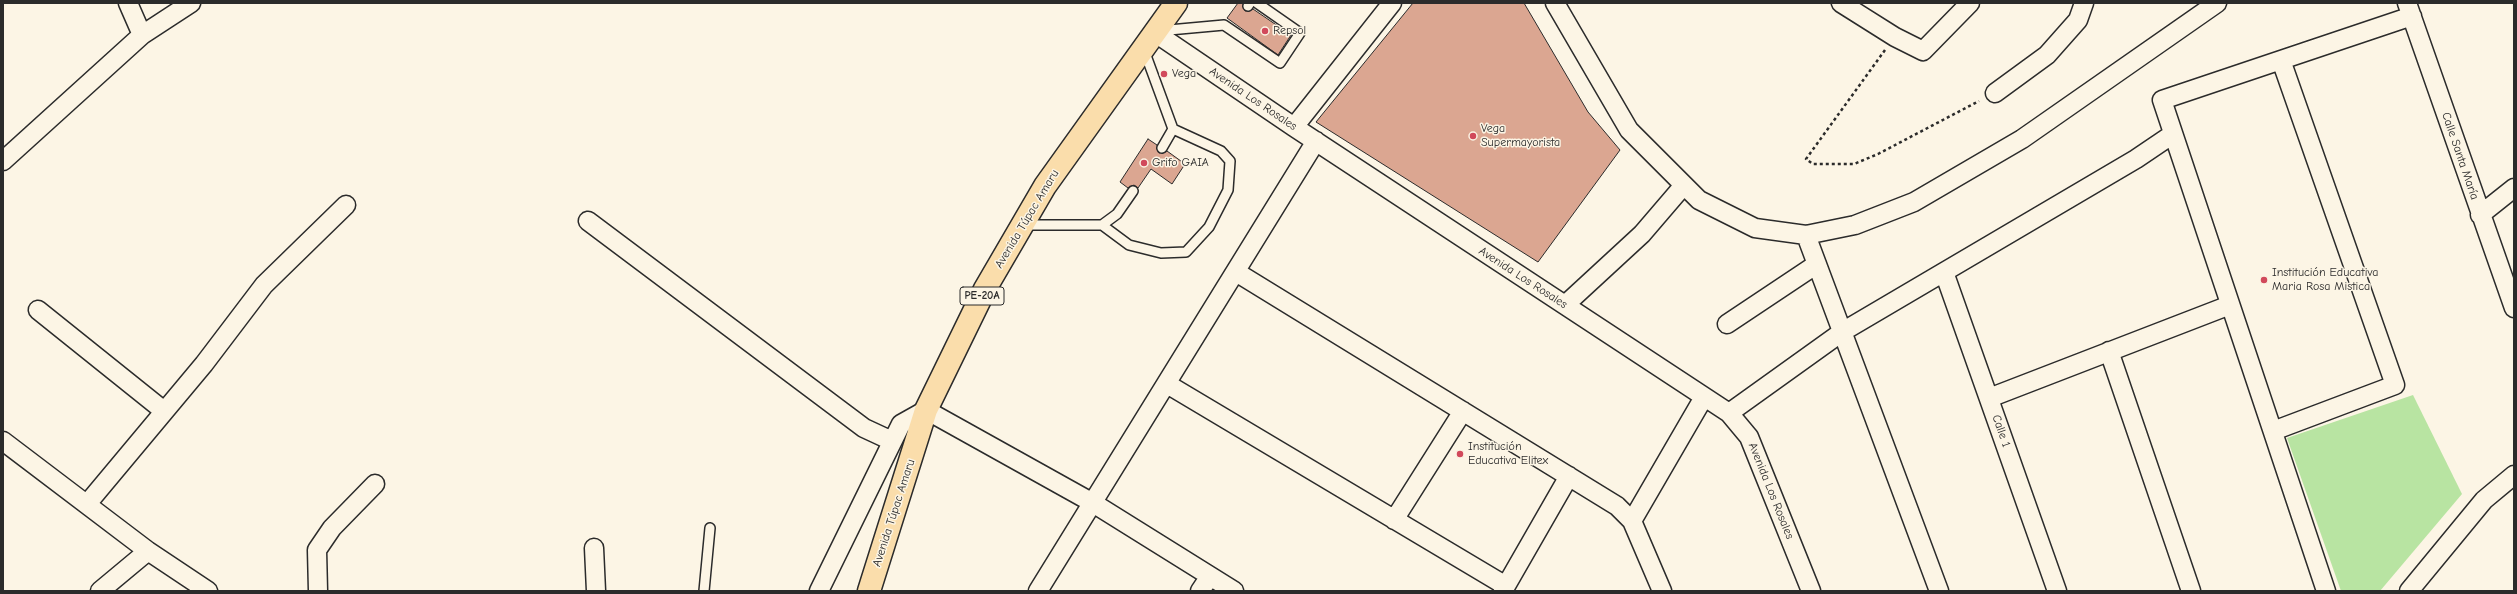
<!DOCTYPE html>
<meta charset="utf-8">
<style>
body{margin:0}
#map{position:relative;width:2517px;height:594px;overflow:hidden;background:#fcf5e5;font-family:"Comic Neue",sans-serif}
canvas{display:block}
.frame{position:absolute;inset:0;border:4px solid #2b2b2b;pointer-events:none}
</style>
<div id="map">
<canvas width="2517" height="594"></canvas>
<div class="frame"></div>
</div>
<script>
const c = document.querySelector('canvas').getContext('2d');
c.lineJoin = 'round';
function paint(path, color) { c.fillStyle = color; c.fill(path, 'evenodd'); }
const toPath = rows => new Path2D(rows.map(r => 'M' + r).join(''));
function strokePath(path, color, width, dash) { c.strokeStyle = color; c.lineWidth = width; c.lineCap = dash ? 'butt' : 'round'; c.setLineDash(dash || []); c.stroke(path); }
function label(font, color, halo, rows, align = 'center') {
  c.font = font + ' "Comic Neue",sans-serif'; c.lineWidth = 3; c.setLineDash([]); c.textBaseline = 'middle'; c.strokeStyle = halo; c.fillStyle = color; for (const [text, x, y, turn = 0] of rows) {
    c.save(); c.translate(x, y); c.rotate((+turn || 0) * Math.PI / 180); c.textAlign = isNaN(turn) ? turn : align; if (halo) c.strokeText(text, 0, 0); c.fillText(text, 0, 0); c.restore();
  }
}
paint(toPath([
 [2413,395,2462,494,2380,591,2341,591,2287,438]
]), '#b8e4a2');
const building = toPath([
 [1238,3,1243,3,1245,11,1253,9,1291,35,1278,55,1227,18,1238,3],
 [1413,3,1524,3,1588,112,1620,150,1538,262,1316,122,1413,3],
 [1148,139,1157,145,1159,153,1167,151,1185,164,1172,184,1151,169,1138,188,1134,185,1128,188,1120,182,1148,139]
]);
paint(building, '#dba691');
strokePath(building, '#2b2b2b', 1);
const service = toPath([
 [1248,6,1250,3],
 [1158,31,1224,25,1280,63,1300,33,1257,3],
 [1144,50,1173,129,1162,148],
 [1024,225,1102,225,1117,214,1133,191],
 [1102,225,1129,245,1161,253,1186,252,1209,227,1228,190,1230,161,1221,151,1173,129],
 [704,591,710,528]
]);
const minor = toPath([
 [128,3,142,35],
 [1555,3,1629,130,1699,200,1755,228,1806,235,1855,225,1914,202,2022,139,2217,3],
 [1841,3,1895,37,1923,51,1970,3],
 [2407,3,2514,308],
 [1154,32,1294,127,1729,413,1749,437,1811,591],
 [1995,93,2047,55,2078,20,2084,3],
 [1294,127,1392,3],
 [3,161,142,35,191,3],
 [2480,215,2514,188],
 [588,221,864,428,892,441],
 [1806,235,1939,591],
 [1236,272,1617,506,1632,521,1662,591],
 [1944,272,2057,591],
 [1565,305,1642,234,1684,185],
 [38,310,164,411],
 [1727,324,1817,264],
 [2109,351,2191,591],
 [1167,384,1506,586],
 [1989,398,2230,305],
 [1729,413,1842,332,2136,159,2173,134],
 [2273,431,2395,385,2281,60],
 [3,441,148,551,208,591],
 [87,504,204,364,264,285,346,205],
 [1394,520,1463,411],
 [1632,521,1704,397],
 [594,548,596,591],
 [100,591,148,551],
 [318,591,317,550,332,528,375,484],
 [819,591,901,424,926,410,1093,503,1234,591],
 [1038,591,1316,141],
 [1200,591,1210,576],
 [1503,591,1569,476],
 [2326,591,2162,100,2412,16],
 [2409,591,2484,500,2514,475]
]);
const trunk = toPath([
 [869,591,926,410,985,289,1045,186,1176,3]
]);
strokePath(service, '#2b2b2b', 12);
strokePath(minor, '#2b2b2b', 21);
strokePath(trunk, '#2b2b2b', 25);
strokePath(toPath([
 [1885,50,1806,159,1813,164,1854,164,1878,154,1979,101]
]), '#2b2b2b', 2.5, [3, 3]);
strokePath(service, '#fcf5e5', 9);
strokePath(minor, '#fcf5e5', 18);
strokePath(trunk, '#faddab', 22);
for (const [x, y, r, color] of [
 [1265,31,4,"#d1495b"],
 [1164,74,4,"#d1495b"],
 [1473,136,4,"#d1495b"],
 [1144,163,4,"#d1495b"],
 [2264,280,4,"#d1495b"],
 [1460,454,4,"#d1495b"]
]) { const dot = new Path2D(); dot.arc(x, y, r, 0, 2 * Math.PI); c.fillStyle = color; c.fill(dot); strokePath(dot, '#fcf5e5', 1.5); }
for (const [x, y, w] of [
 [982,296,44]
]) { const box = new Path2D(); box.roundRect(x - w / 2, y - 9, w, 18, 3); c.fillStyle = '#fcf5e5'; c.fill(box); strokePath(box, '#2b2b2b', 1); }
label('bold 11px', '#2b2b2b', null, [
 ["PE-20A",982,296]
]);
label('12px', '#2b2b2b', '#fcf5e5', [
 ["Repsol",1273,31],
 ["Vega",1172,74],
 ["Vega",1481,129],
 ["Supermayorista",1481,143],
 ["Grifo GAIA",1152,163],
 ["Institución Educativa",2272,273],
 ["Maria Rosa Mistica",2272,287],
 ["Institución",1468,447],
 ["Educativa Elitex",1468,461]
], 'left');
label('12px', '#2b2b2b', '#fcf5e5', [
 ["Avenida Los Rosales",1253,99,34],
 ["Calle Santa María",2460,156,71],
 ["Avenida Túpac Amaru",1027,219,-59],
 ["Avenida Los Rosales",1523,278,33],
 ["Calle 1",2001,431,71],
 ["Avenida Los Rosales",1771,491,68],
 ["Avenida Túpac Amaru",894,513,-72]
]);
</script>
